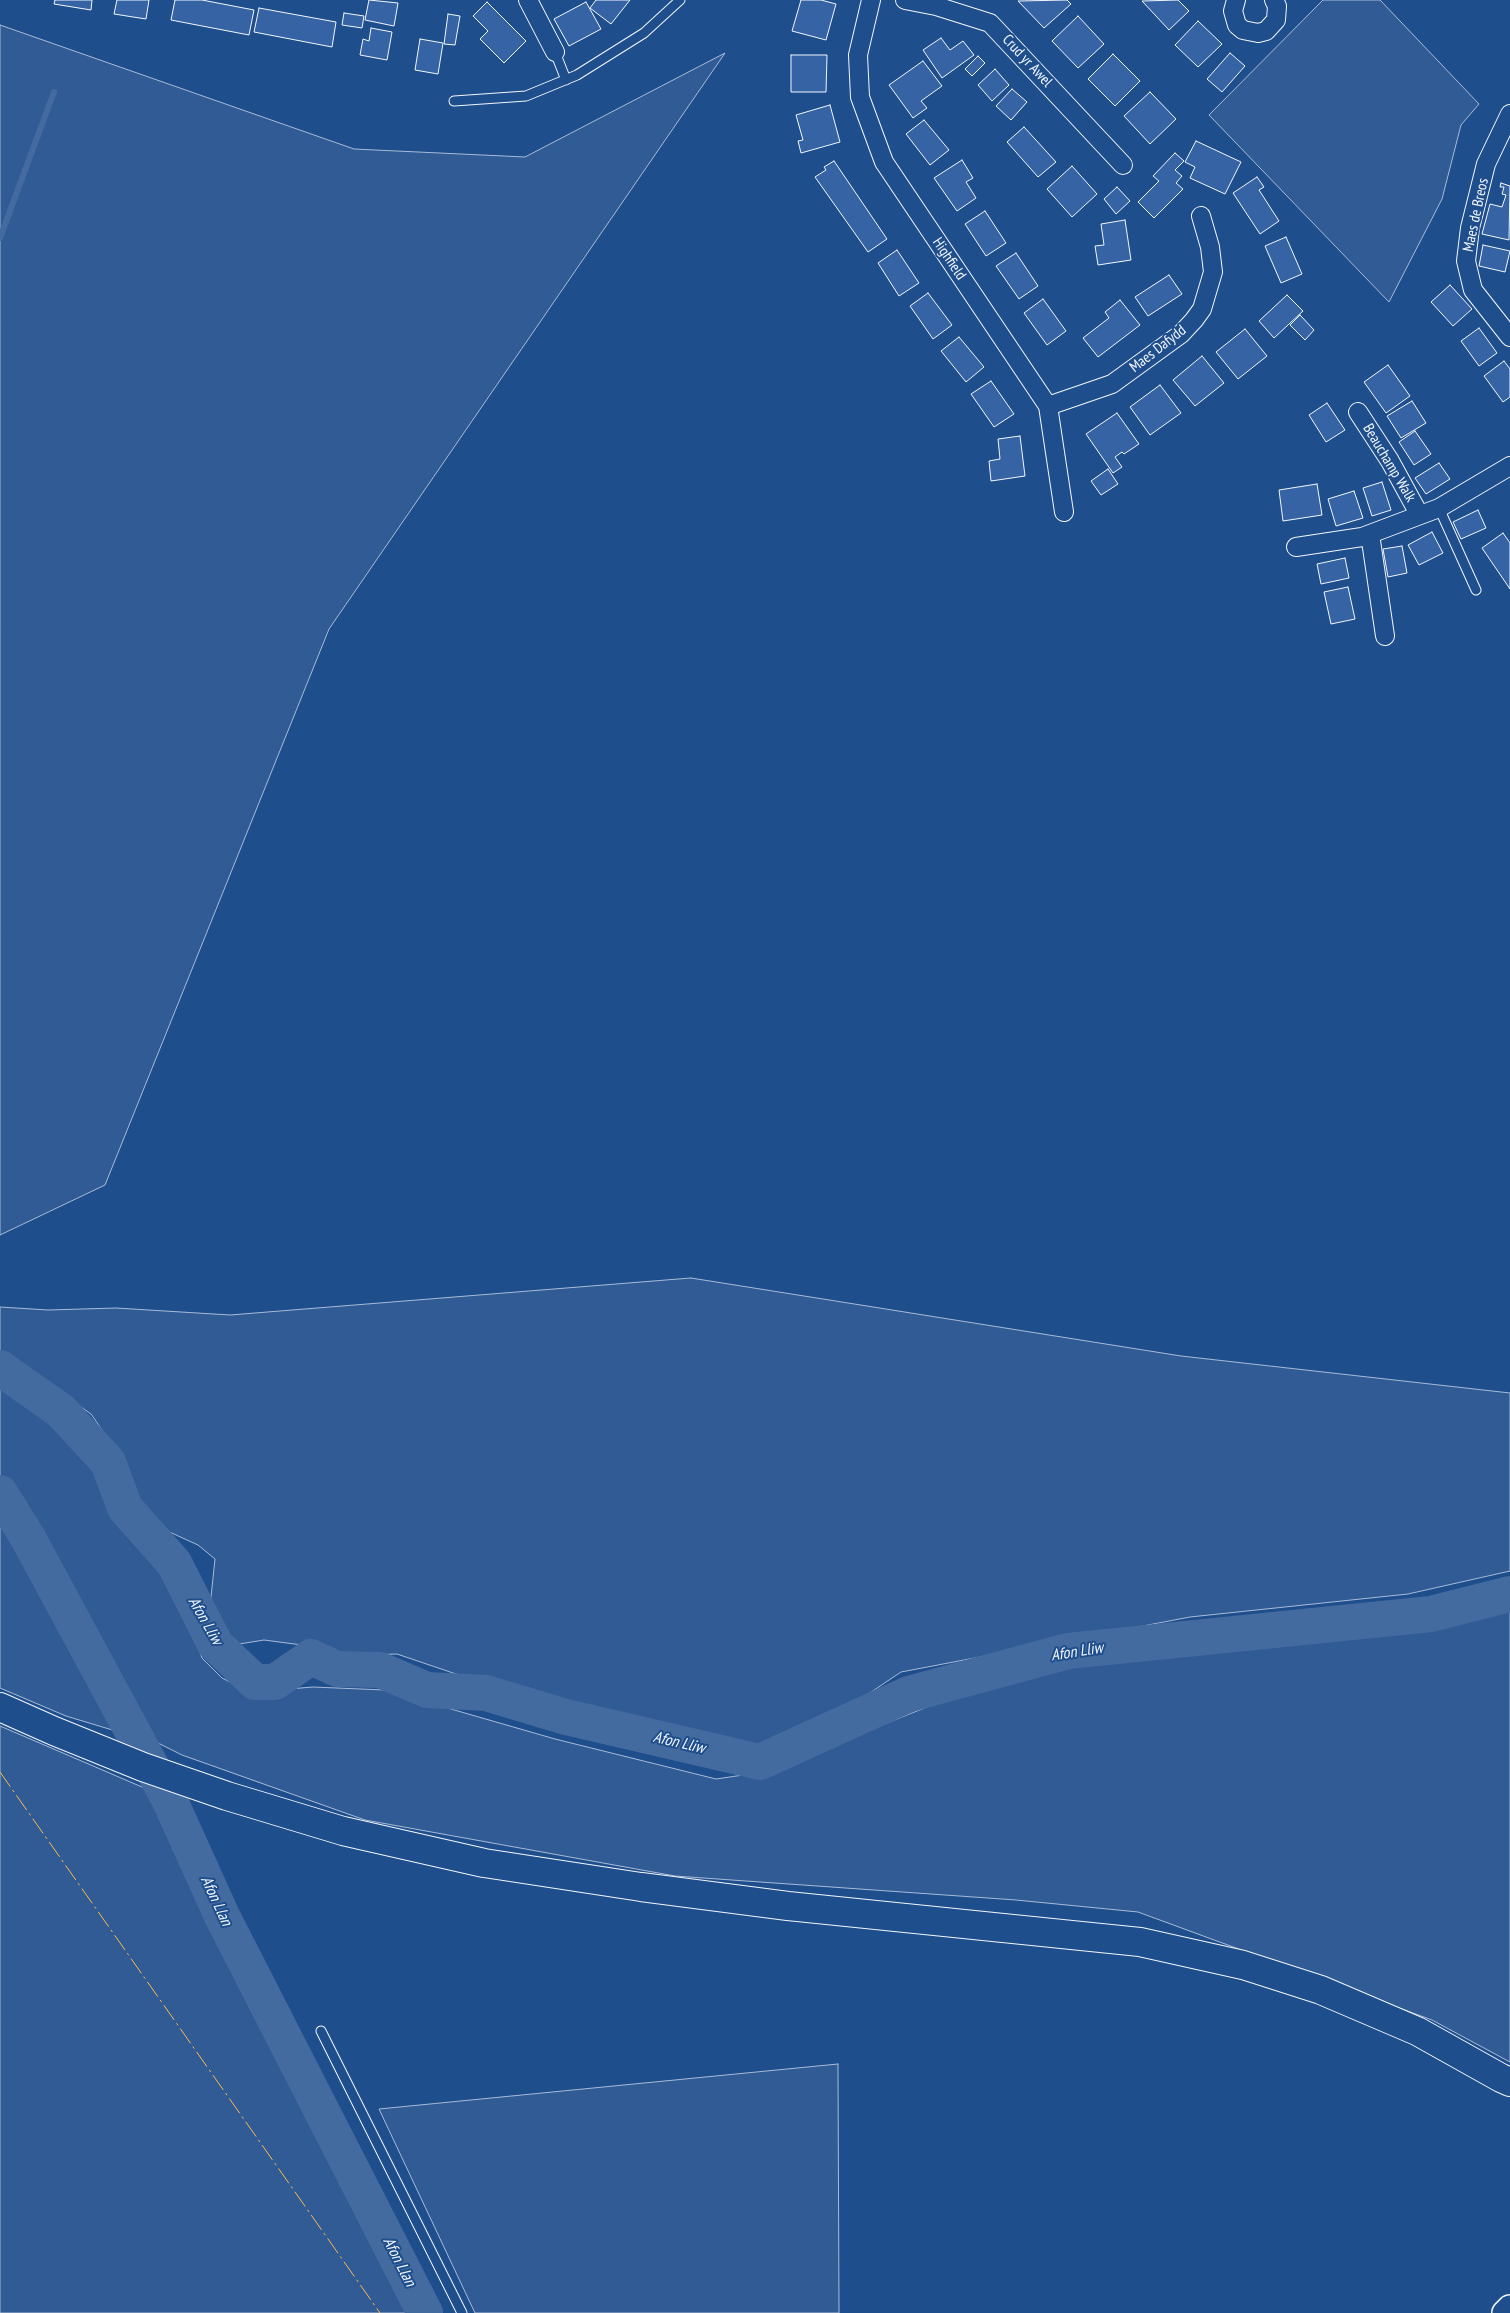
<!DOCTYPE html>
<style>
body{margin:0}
canvas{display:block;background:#1f4e8c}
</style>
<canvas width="1510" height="2313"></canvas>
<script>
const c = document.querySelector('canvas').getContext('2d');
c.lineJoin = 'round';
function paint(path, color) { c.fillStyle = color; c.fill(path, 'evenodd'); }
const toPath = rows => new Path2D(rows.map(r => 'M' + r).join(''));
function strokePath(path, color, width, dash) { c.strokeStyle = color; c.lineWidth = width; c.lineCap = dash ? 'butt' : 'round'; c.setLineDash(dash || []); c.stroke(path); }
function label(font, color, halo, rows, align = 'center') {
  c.font = font + ' "PT Sans Narrow",sans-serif'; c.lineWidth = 4; c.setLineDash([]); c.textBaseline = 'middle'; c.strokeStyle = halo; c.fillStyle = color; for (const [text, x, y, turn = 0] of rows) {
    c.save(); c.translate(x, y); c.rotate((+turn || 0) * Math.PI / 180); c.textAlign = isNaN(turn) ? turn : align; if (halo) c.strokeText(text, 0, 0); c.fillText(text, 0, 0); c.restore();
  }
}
const green = toPath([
 [1323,0,1380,0,1479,104,1461,125,1442,199,1389,302,1209,115,1323,0],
 [0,25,354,149,525,157,725,53,329,629,105,1185,0,1235,0,25],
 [691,1278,1181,1356,1510,1393,1510,1571,1408,1594,1190,1617,901,1672,804,1737,732,1750,456,1674,397,1654,337,1656,302,1645,264,1640,233,1645,220,1637,212,1627,209,1616,215,1559,198,1545,163,1529,145,1513,114,1460,107,1437,91,1414,49,1385,0,1359,0,1307,48,1310,116,1308,230,1315,691,1278],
 [0,1378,62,1422,73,1436,87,1459,123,1528,168,1574,181,1601,202,1658,222,1678,244,1689,264,1691,313,1687,385,1690,555,1739,716,1779,750,1774,777,1767,987,1683,1135,1654,1356,1632,1510,1604,1510,2062,1432,2020,1138,1912,1016,1900,675,1876,365,1820,182,1755,156,1742,118,1681,53,1561,0,1478,0,1378],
 [0,1505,72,1632,119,1732,66,1716,0,1688,0,1505],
 [0,1726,149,1790,163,1826,312,2123,413,2313,0,2313,0,1726],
 [838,2064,839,2313,475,2313,379,2109,838,2064]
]);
paint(green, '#305b95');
strokePath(green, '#a8bbd7', 1);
strokePath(toPath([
 [0,238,54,92]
]), '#446ba0', 6);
strokePath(toPath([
 [0,1368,61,1411,108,1462,125,1508,174,1563,215,1644,255,1682,275,1682,311,1657,337,1669,380,1670,427,1690,486,1693,566,1717,760,1762,909,1694,1068,1651,1431,1614,1510,1594],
 [0,1493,28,1538,170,1801,222,1916,425,2313]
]), '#446ba0', 36);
const building = toPath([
 [55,0,92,0,91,10,54,4,55,0],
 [117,0,149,0,146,19,114,14,117,0],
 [175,0,202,0,254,10,249,35,171,20,175,0],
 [369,0,398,3,394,26,365,20,369,0],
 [596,0,630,0,611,24,590,8,596,0],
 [801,0,821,0,836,4,826,40,792,31,801,0],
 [1067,0,1071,4,1044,28,1018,1,1067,0],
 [1178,0,1189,11,1169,30,1142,1,1178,0],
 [487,2,526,41,504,63,480,39,488,31,473,16,487,2],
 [586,2,601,29,569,46,554,19,586,2],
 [259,8,336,22,332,47,254,32,259,8],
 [344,13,364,16,362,28,342,25,344,13],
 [448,14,460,16,455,45,444,44,448,14],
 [1078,16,1104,44,1078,68,1052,41,1078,16],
 [1198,21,1222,44,1198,67,1175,45,1198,21],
 [371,28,392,32,387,60,360,55,363,39,369,41,371,28],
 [941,38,950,50,963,41,974,55,942,78,923,50,941,38],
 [420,39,443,43,438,74,415,70,420,39],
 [1230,53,1245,66,1222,92,1207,79,1230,53],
 [1113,54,1140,81,1115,106,1088,79,1113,54],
 [791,55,827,55,826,92,791,92,791,55],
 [978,56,985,63,972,76,965,69,978,56],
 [923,61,942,86,921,101,927,108,913,118,889,85,923,61],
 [995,69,1009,85,992,101,978,85,995,69],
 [1012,89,1027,102,1011,120,996,106,1012,89],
 [1150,92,1176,119,1150,144,1124,116,1150,92],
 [830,105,840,142,801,153,798,141,803,140,796,115,830,105],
 [924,120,949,150,930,165,906,134,924,120],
 [1024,127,1056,162,1038,177,1007,142,1024,127],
 [1196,141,1241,162,1225,194,1190,178,1195,167,1185,162,1196,141],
 [1175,153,1184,161,1175,170,1182,176,1176,183,1183,189,1154,218,1138,202,1159,181,1153,176,1175,153],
 [962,160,973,178,966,182,976,198,957,211,934,178,962,160],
 [834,161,887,239,868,252,815,177,826,170,824,167,834,161],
 [1072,166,1097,194,1072,217,1047,189,1072,166],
 [1257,177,1264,187,1259,190,1279,221,1260,234,1233,193,1257,177],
 [1501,183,1510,186,1509,240,1482,234,1490,204,1502,207,1506,195,1502,194,1504,187,1500,187,1501,183],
 [1117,187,1130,201,1116,214,1104,199,1117,187],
 [985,211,1006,243,986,256,965,224,985,211],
 [1125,220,1131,260,1098,265,1095,246,1104,245,1101,224,1125,220],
 [1286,237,1302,274,1281,283,1265,246,1286,237],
 [1483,245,1510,251,1505,272,1479,266,1483,245],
 [897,250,919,283,899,296,878,263,897,250],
 [1016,253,1038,286,1019,299,996,266,1016,253],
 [1169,275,1182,294,1148,316,1135,297,1169,275],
 [1450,285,1472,309,1453,326,1431,302,1450,285],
 [928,293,952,325,933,339,910,306,928,293],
 [1287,295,1303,311,1274,338,1259,321,1287,295],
 [1043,299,1066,331,1047,345,1024,313,1043,299],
 [1120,300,1140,325,1098,357,1083,338,1109,318,1105,312,1120,300],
 [1300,315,1314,330,1305,340,1290,325,1300,315],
 [1479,328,1497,353,1479,366,1461,341,1479,328],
 [1245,329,1267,356,1238,379,1216,352,1245,329],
 [959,337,984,367,966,382,941,351,959,337],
 [1202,356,1224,383,1195,406,1173,380,1202,356],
 [1504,361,1510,369,1510,397,1503,402,1484,376,1504,361],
 [1388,365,1410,396,1386,413,1364,382,1388,365],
 [991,381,1014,414,994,427,971,394,991,381],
 [1160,385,1181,413,1150,435,1130,407,1160,385],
 [1412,401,1426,423,1401,438,1387,416,1412,401],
 [1327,403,1345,430,1326,442,1309,415,1327,403],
 [1117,413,1139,444,1124,454,1122,452,1115,457,1122,467,1113,473,1086,434,1117,413],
 [1415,431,1431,454,1414,465,1399,442,1415,431],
 [1020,436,1025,476,991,481,989,461,1000,459,998,439,1020,436],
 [1439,463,1450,479,1426,494,1415,478,1439,463],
 [1108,469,1118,484,1101,495,1091,481,1108,469],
 [1382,482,1391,510,1372,516,1363,488,1382,482],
 [1317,484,1322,515,1283,521,1279,490,1317,484],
 [1354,491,1363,518,1336,526,1328,499,1354,491],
 [1478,510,1486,528,1461,539,1453,522,1478,510],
 [1432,532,1443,553,1419,565,1408,545,1432,532],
 [1503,533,1510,543,1510,589,1482,548,1503,533],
 [1402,546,1407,573,1388,577,1383,549,1402,546],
 [1345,558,1349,578,1321,584,1317,564,1345,558],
 [1348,587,1355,619,1331,624,1324,592,1348,587]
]);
paint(building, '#3563a3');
strokePath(building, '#f2f6ff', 1);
const lane = toPath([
 [555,52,566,80],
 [454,101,526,96,577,75,644,33,680,0],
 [1439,508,1476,590],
 [321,2031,462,2313]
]);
const street = toPath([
 [528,0,555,52],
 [871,0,858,55,860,97,884,162,1048,406,1064,512],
 [905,0,936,6,990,23,1123,165],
 [1236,0,1233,11,1237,25,1243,30,1258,33,1266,31,1276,20,1277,6,1274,0],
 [1510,114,1486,164,1470,228,1466,261,1473,290,1510,337],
 [1048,406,1112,384,1181,334,1194,320,1202,309,1213,272,1210,247,1201,216],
 [1358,412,1390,461,1419,514],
 [1370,534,1385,636],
 [1296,547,1362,537,1439,508,1510,466]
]);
const secondary = toPath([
 [1505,2313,1510,2308]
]);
const primary = toPath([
 [0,1707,54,1731,143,1767,227,1796,343,1831,484,1863,641,1887,788,1906,1140,1942,1243,1965,1321,1990,1417,2031,1501,2078,1510,2082]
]);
strokePath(lane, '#f2f6ff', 11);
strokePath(street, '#f2f6ff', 20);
strokePath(secondary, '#f2f6ff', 28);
strokePath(primary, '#f2f6ff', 30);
strokePath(lane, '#1f4e8c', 9);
strokePath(street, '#1f4e8c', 18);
strokePath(secondary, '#1f4e8c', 25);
strokePath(primary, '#1f4e8c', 28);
strokePath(toPath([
 [0,1772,380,2313]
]), '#ffb74d', 1, [18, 4, 2.5, 4]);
label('15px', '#f2f6ff', '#1f4e8c', [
 ["Crud yr Awel",1027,61,47],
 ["Maes de Breos",1476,215,-78],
 ["Highfield",949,259,56],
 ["Maes Dafydd",1158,349,-38],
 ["Beauchamp Walk",1389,463,59]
]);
label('italic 16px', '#f2f6ff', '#1f4e8c', [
 ["Afon Lliw",205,1621,60],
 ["Afon Lliw",1077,1652,-9],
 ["Afon Lliw",679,1743,13],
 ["Afon Llan",216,1901,65],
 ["Afon Llan",399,2262,63]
]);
</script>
